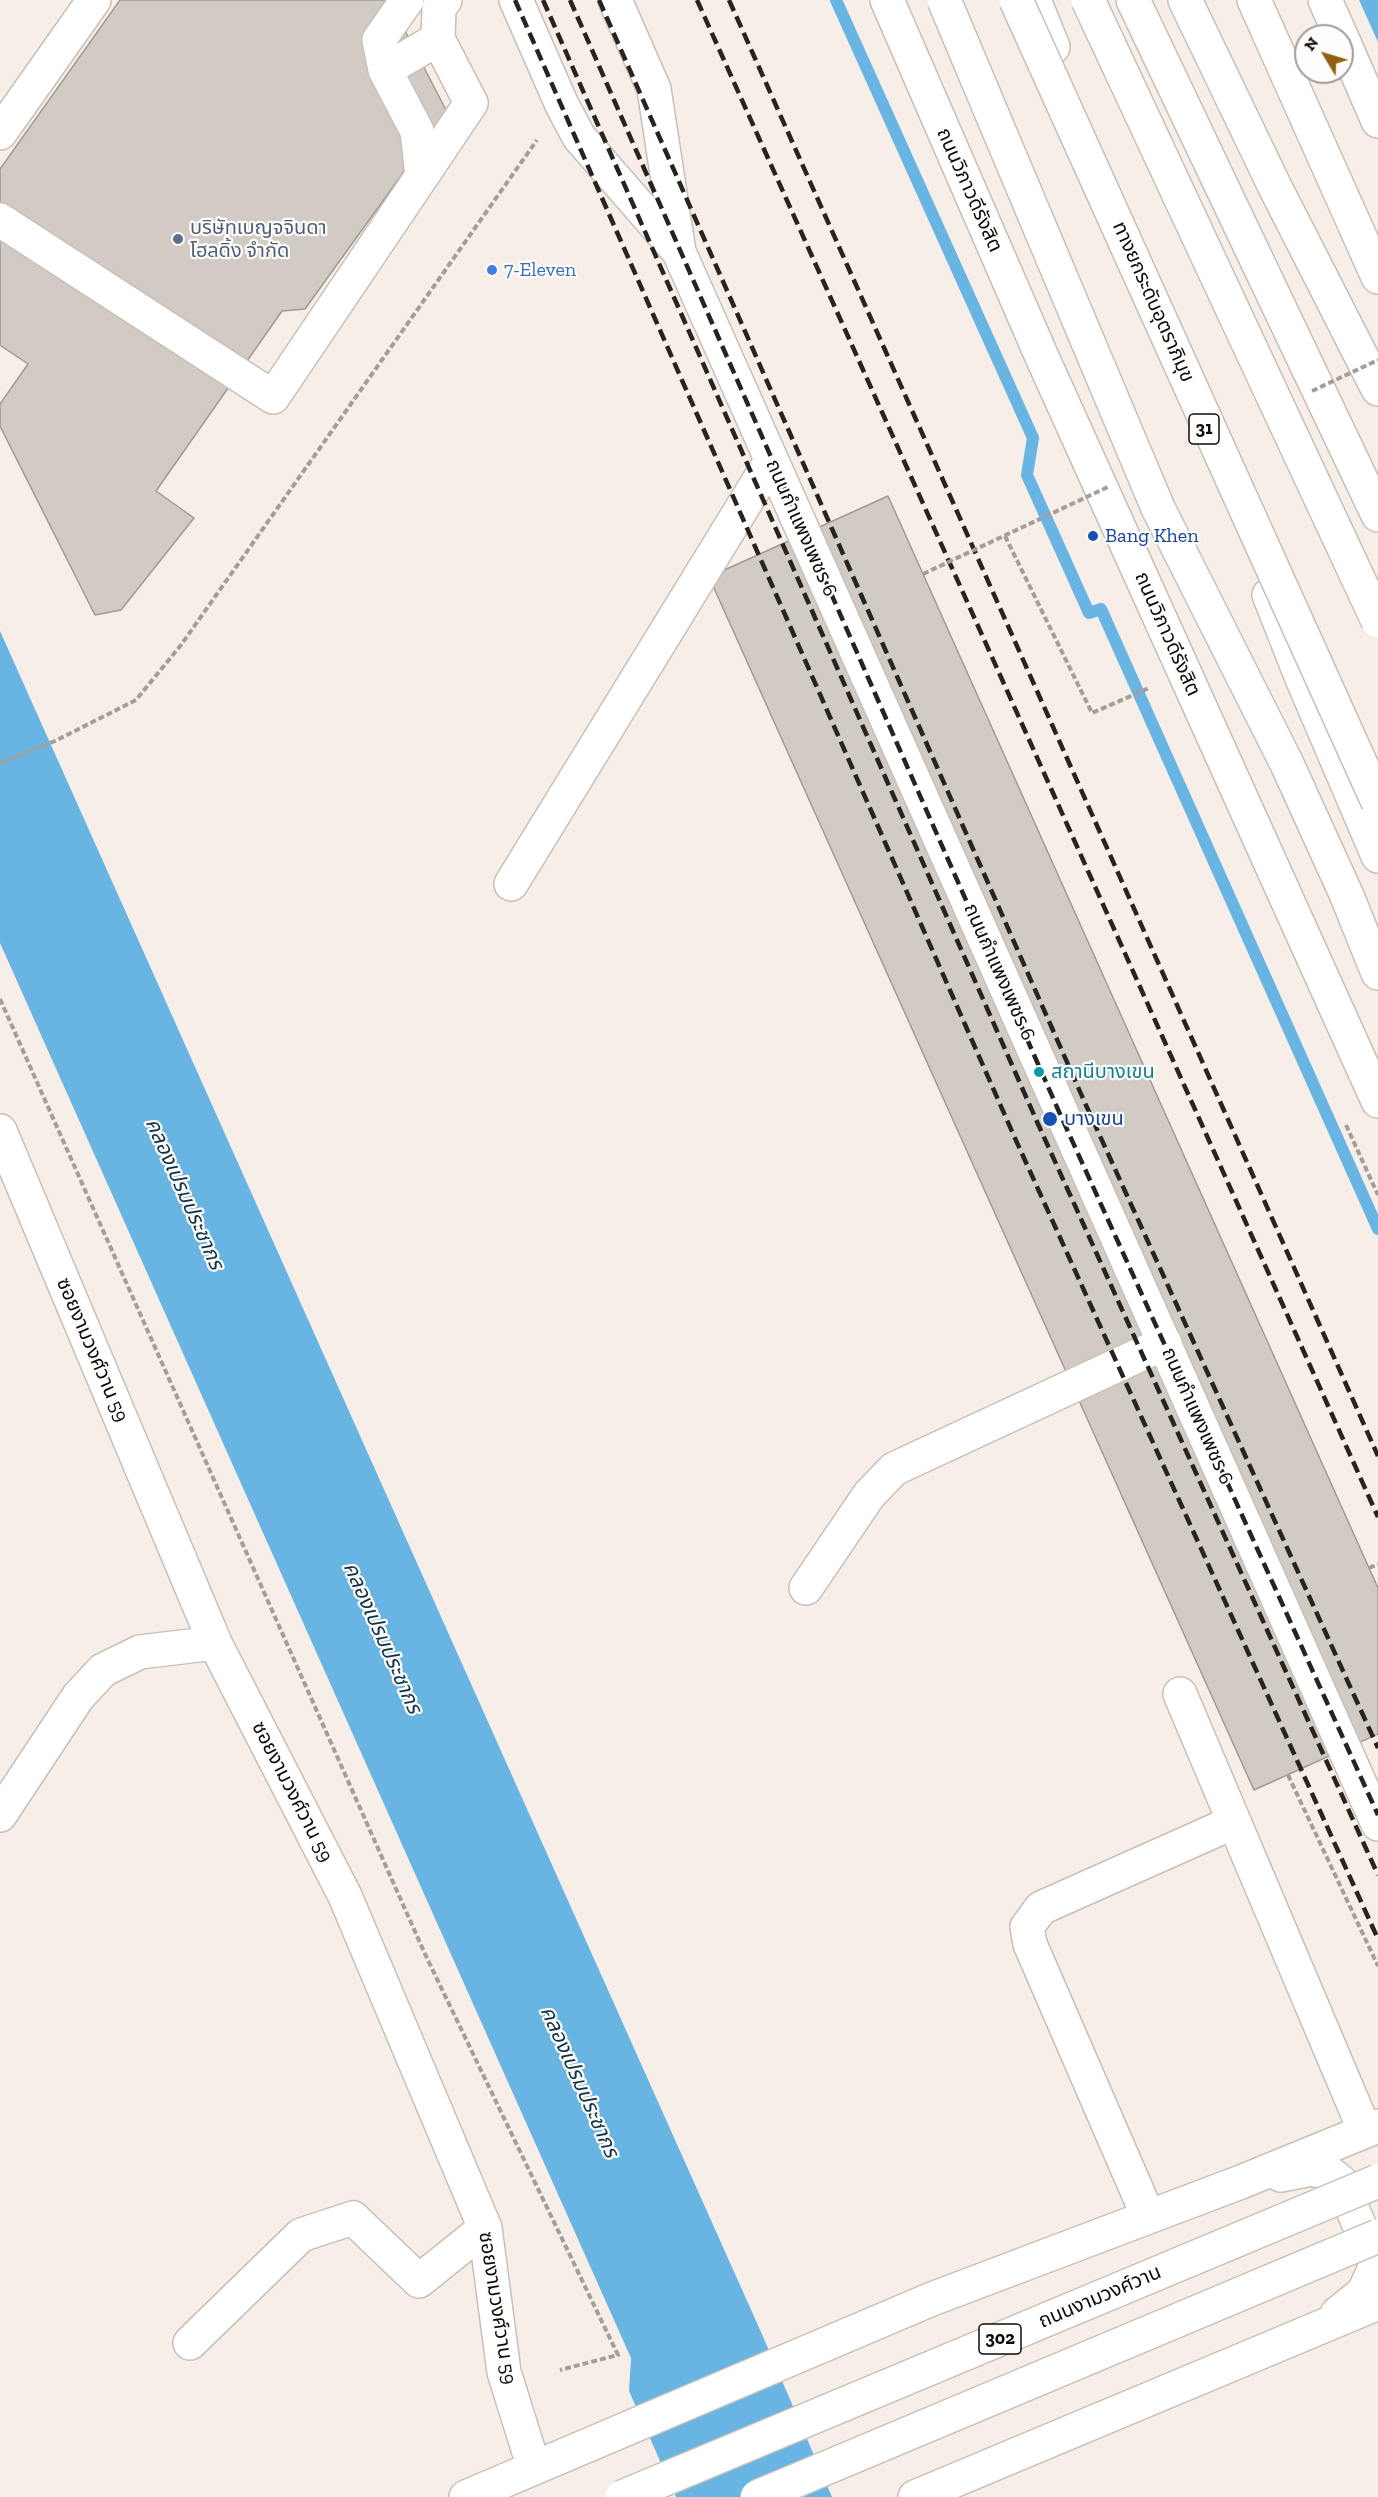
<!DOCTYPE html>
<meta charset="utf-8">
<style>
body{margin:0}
#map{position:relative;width:1378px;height:2497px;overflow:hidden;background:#f6eee7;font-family:"Zilla Slab",serif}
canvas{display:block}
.north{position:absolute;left:1294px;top:24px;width:60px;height:60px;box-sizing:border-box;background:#fefdfb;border:2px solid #9e9c9a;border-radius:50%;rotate:308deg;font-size:16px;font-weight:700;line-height:24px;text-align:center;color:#0d0b08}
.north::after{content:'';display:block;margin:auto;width:21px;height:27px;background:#936011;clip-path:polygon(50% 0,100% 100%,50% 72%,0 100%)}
</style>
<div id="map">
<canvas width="1378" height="2497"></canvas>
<div class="north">N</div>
</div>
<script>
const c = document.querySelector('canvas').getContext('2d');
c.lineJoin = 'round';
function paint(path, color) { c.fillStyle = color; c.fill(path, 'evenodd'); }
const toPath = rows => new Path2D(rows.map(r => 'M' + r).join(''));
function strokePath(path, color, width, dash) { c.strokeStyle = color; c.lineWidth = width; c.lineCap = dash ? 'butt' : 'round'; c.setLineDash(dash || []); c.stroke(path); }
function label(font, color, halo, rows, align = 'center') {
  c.font = font + ' "Zilla Slab","Noto Sans Thai",serif'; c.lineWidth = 4.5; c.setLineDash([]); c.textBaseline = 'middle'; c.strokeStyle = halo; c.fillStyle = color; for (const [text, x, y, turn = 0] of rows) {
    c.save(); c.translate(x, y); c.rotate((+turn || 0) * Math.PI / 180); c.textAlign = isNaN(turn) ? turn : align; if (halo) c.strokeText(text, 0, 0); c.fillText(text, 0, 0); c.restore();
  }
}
paint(toPath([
 [1359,0,1378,0,1378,42],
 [0,631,761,2332,832,2497,676,2497,629,2391,631,2358,0,943]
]), '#68b5e4');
strokePath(toPath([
 [836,0,1033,438,1027,475,1089,613,1101,609,1378,1229]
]), '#68b5e4', 12);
const building = toPath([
 [120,0,389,0,447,112,305,309,282,311,156,491,194,518,121,610,95,615,0,426,0,404,28,364,0,345,0,169,120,0],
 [888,496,1378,1588,1378,1734,1254,1790,709,577,888,496]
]);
paint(building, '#d2cbc4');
strokePath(building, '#a19a93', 1.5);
const minor = toPath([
 [407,0,379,40,385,70,417,131,422,176,471,103,438,39,439,8,445,0],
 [516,0,562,105,579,137,679,252],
 [615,0,654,89,679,252,1378,1824],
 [385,70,438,39],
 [0,133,94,0],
 [0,220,273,397,422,176],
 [511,884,771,461],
 [0,1131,215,1643,345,1896,485,2228,504,2372,534,2468],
 [806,1588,869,1495,894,1469,1165,1343],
 [1180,1694,1365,2131],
 [0,1815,78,1697,103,1670,140,1652,215,1643],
 [1148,2216,1030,1944,1027,1927,1041,1908,1234,1822],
 [190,2343,301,2235,353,2218,419,2281,485,2228]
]);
const major = toPath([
 [887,0,1042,357,1378,1101],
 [1325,0,1341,36],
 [1342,38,1378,121],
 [1281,2175,1312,2169,1331,2174,1341,2182,1376,2265,1364,2292,1337,2314],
 [466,2497,932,2299,1241,2182,1378,2126],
 [915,2497,1378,2303]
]);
const highway = toPath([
 [1034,0,1053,47],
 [1133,0,1378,515],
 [1185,0,1275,187,1378,389],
 [1254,0,1378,277],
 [1158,508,1287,764,1347,896,1378,973],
 [1269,595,1301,676,1378,856]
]);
strokePath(minor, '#c7c0b9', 36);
strokePath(major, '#c7c0b9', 36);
strokePath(highway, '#c7c0b9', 36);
strokePath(toPath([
 [1005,536,1092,713,1149,688],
 [0,763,55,741,136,700,181,645,537,140],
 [0,999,425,1954,618,2355,560,2370],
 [1346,1125,1378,1195],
 [1369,1568,1378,1564],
 [1288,1775,1378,1966]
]), '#a49e98', 4, [6, 3]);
strokePath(minor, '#fff', 33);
strokePath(major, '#fff', 33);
strokePath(highway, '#fff', 33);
strokePath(toPath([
 [515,0,1014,1136,1378,1939],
 [543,0,1038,1124,1378,1875],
 [570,0,1060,1114,1378,1815],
 [599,0,1085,1103,1378,1748],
 [697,0,1378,1517],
 [729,0,1378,1456]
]), '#262320', 4.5, [12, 6]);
const majorBridge = toPath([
 [622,2497,1378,2181],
 [757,2497,1378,2236]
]);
const highwayBridge = toPath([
 [944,0,1158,508],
 [1016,0,1378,802],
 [1088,0,1378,621]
]);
strokePath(majorBridge, '#c7c0b9', 36, []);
strokePath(highwayBridge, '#c7c0b9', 36, []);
strokePath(toPath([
 [1312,391,1378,360],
 [923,574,1110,486]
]), '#a49e98', 4, [6, 3]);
strokePath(majorBridge, '#fff', 33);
strokePath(highwayBridge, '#fff', 33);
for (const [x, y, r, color] of [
 [178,239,6,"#5c6f8a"],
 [492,270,6,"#3f7fe0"],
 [1093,536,6,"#1a4fb4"],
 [1039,1072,6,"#0f9aa8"],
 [1050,1119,8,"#1a4fb4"]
]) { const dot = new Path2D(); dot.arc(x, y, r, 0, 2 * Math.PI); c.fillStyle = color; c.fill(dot); strokePath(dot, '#fefdfb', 2); }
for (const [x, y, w] of [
 [1204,429,30],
 [1000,2339,42]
]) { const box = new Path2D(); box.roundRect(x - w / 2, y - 15, w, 30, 4.5); c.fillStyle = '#fefdfb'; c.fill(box); strokePath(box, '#0d0b08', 1.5); }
label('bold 18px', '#0d0b08', null, [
 ["31",1204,429],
 ["302",1000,2339]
]);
label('20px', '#0d0b08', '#fefdfb', [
 ["ถนนวิภาวดีรังสิต",969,190,66],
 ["ทางยกระดับอุตราภิมุข",1153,302,66],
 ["ถนนกำแพงเพชร 6",801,528,66],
 ["ถนนวิภาวดีรังสิต",1167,634,66],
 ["ถนนกำแพงเพชร 6",999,972,66],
 ["ซอยงามวงศ์วาน 59",92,1350,67],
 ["ถนนกำแพงเพชร 6",1197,1416,66],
 ["ซอยงามวงศ์วาน 59",292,1792,63],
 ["ถนนงามวงศ์วาน",1100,2297,-23],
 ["ซอยงามวงศ์วาน 59",497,2308,81]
]);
label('20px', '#4e5e75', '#fefdfb', [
 ["บริษัทเบญจจินดา",190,228],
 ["โฮลดิ้ง จำกัด",190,251]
], 'left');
label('20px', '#366cbe', '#fefdfb', [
 ["7-Eleven",504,270]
], 'left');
label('20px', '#164399', '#fefdfb', [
 ["Bang Khen",1105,536],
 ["บางเขน",1064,1119]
], 'left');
label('20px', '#0d838f', '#fefdfb', [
 ["สถานีบางเขน",1051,1072]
], 'left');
label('italic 21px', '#0f3245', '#fefdfb', [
 ["คลองเปรมประชากร",184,1194,66],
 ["คลองเปรมประชากร",382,1638,66],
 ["คลองเปรมประชากร",579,2082,66]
]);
</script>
